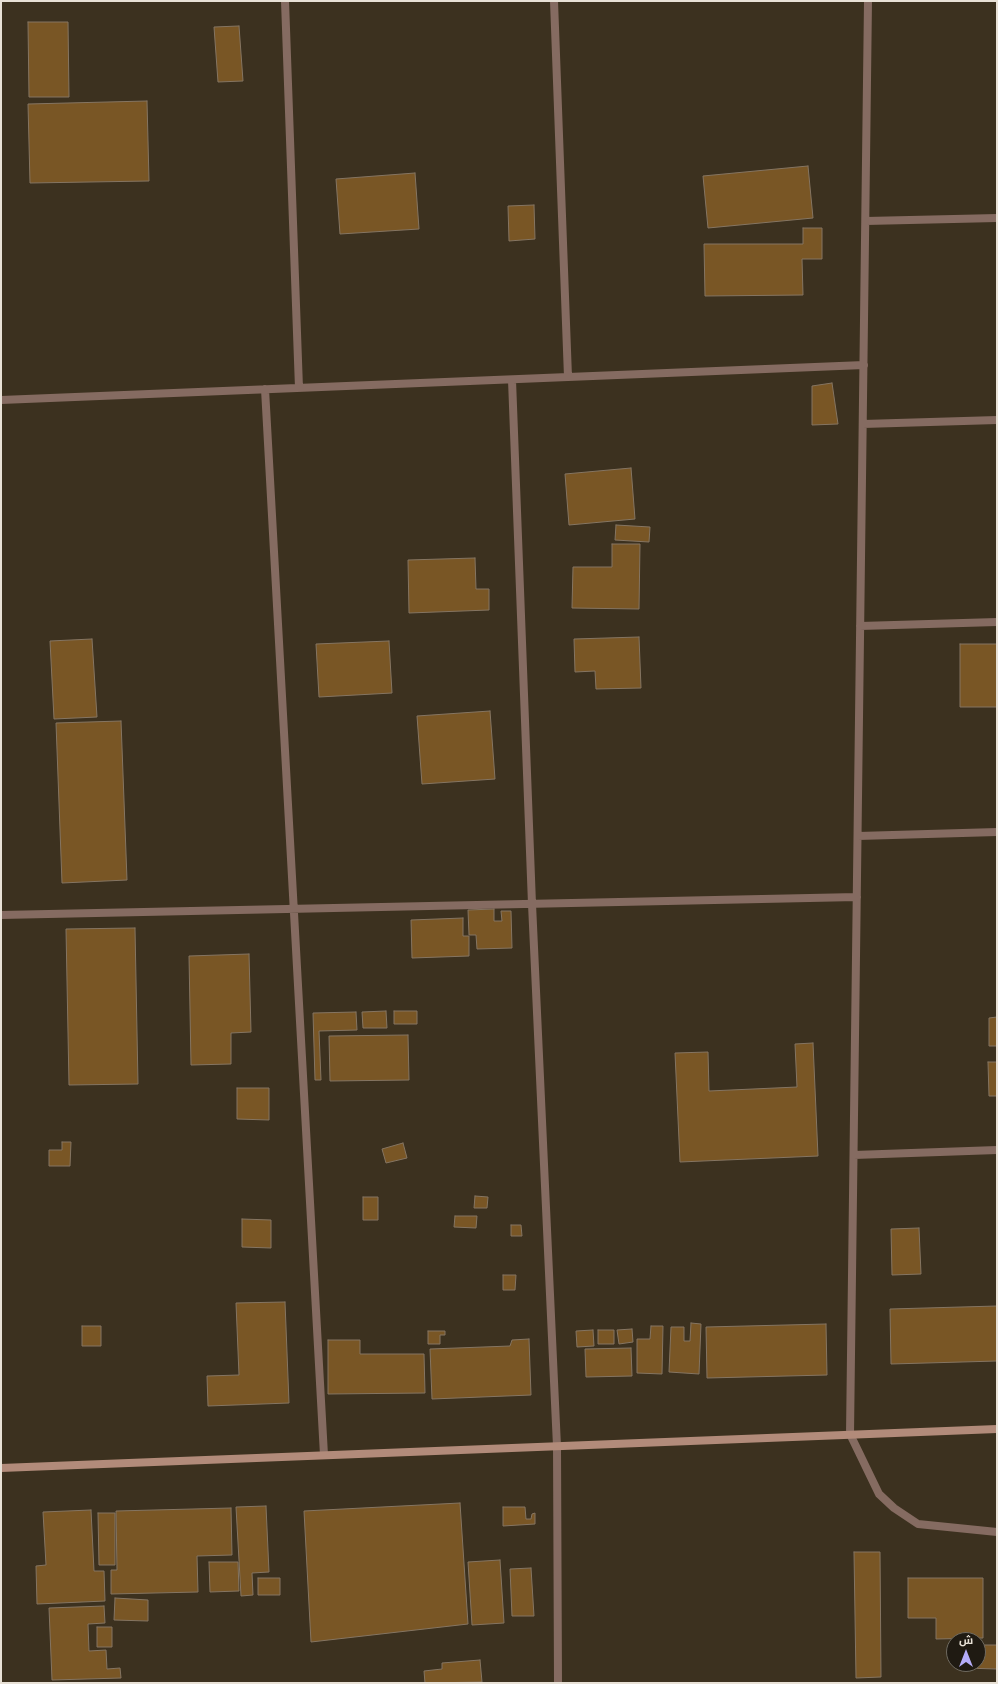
<!DOCTYPE html>
<meta charset="utf-8">
<style>
body{margin:0}
#map{position:relative;width:998px;height:1684px;overflow:hidden;background:#3c311f;font-family:"Nunito Sans",Cairo,sans-serif}
canvas{display:block}
.frame{position:absolute;inset:0;border:2px solid #e8e1d6;pointer-events:none}
.north{position:absolute;left:946px;top:1632px;width:40px;height:40px;box-sizing:border-box;background:#1f1a12;border:1px solid #6f6a60;border-radius:50%;rotate:0deg;font-size:11px;font-weight:700;line-height:16px;text-align:center;color:#e8e1d6}
.north::after{content:'';display:block;margin:auto;width:14px;height:18px;background:#b4acf9;clip-path:polygon(50% 0,100% 100%,50% 72%,0 100%)}
</style>
<div id="map">
<canvas width="998" height="1684"></canvas>
<div class="frame"></div>
<div class="north">ش</div>
</div>
<script>
const c = document.querySelector('canvas').getContext('2d');
c.lineJoin = 'round';
function paint(path, color) { c.fillStyle = color; c.fill(path, 'evenodd'); }
const toPath = rows => new Path2D(rows.map(r => 'M' + r).join(''));
function strokePath(path, color, width, dash) { c.strokeStyle = color; c.lineWidth = width; c.lineCap = dash ? 'butt' : 'round'; c.setLineDash(dash || []); c.stroke(path); }
const building = toPath([
 [28,22,68,22,69,97,29,97,28,22],
 [239,26,243,81,218,82,214,27,239,26],
 [147,101,149,181,30,183,28,104,147,101],
 [808,166,813,218,708,228,703,176,808,166],
 [415,173,419,229,340,234,336,179,415,173],
 [534,205,535,239,509,241,508,206,534,205],
 [803,228,822,228,822,259,802,259,803,295,705,296,704,244,803,244,803,228],
 [832,383,838,424,812,425,812,386,832,383],
 [631,468,635,519,569,525,565,474,631,468],
 [616,525,650,527,649,542,615,540,616,525],
 [612,544,640,544,639,609,572,608,573,567,612,567,612,544],
 [475,558,476,589,489,589,489,610,409,613,408,560,475,558],
 [639,637,641,688,596,689,595,671,575,672,574,639,639,637],
 [92,639,97,717,54,719,50,641,92,639],
 [389,641,392,693,319,697,316,644,389,641],
 [960,644,997,644,997,707,960,707,960,644],
 [490,711,495,779,422,784,417,716,490,711],
 [121,721,127,880,62,883,56,723,121,721],
 [494,909,494,921,502,921,501,911,511,911,512,948,477,949,476,935,469,935,468,910,494,909],
 [463,918,463,936,469,936,469,956,412,958,411,920,463,918],
 [135,928,138,1084,69,1085,66,929,135,928],
 [249,954,251,1032,231,1033,231,1064,191,1065,189,956,249,954],
 [386,1011,387,1028,363,1028,362,1012,386,1011],
 [394,1011,417,1011,417,1024,394,1024,394,1011],
 [356,1012,357,1030,319,1031,321,1080,315,1080,313,1013,356,1012],
 [997,1017,997,1046,989,1046,989,1018,997,1017],
 [408,1035,409,1080,330,1081,329,1036,408,1035],
 [813,1043,818,1156,680,1162,675,1053,708,1052,709,1091,797,1087,795,1044,813,1043],
 [988,1062,997,1062,997,1096,989,1096,988,1062],
 [237,1088,269,1088,269,1120,237,1119,237,1088],
 [62,1142,71,1142,70,1166,49,1166,49,1150,62,1150,62,1142],
 [403,1143,407,1158,386,1163,382,1149,403,1143],
 [475,1196,488,1197,487,1208,474,1208,475,1196],
 [363,1197,378,1197,378,1220,363,1220,363,1197],
 [455,1216,477,1216,476,1228,454,1227,455,1216],
 [242,1219,271,1220,271,1248,242,1247,242,1219],
 [511,1225,521,1225,522,1236,511,1236,511,1225],
 [919,1228,921,1274,892,1275,891,1229,919,1228],
 [503,1275,516,1275,515,1290,503,1290,503,1275],
 [285,1302,289,1403,208,1406,207,1376,239,1375,236,1303,285,1302],
 [997,1306,997,1361,891,1364,890,1309,997,1306],
 [691,1323,701,1324,699,1374,669,1372,671,1327,684,1327,684,1341,690,1341,691,1323],
 [826,1324,827,1375,707,1378,706,1327,826,1324],
 [82,1326,101,1326,101,1346,82,1346,82,1326],
 [651,1326,663,1326,662,1374,637,1373,637,1339,650,1339,651,1326],
 [632,1329,633,1342,619,1344,617,1330,632,1329],
 [593,1330,594,1346,577,1347,576,1331,593,1330],
 [598,1330,614,1330,614,1344,598,1344,598,1330],
 [428,1331,445,1331,445,1335,440,1335,440,1344,428,1344,428,1331],
 [529,1339,531,1395,432,1399,430,1349,510,1346,512,1340,529,1339],
 [328,1340,360,1340,360,1354,424,1354,425,1393,328,1394,328,1340],
 [631,1348,632,1376,586,1377,585,1349,631,1348],
 [460,1503,468,1624,311,1642,304,1511,460,1503],
 [266,1506,269,1572,252,1573,253,1595,241,1596,236,1507,266,1506],
 [503,1507,525,1507,526,1519,531,1519,532,1514,535,1513,535,1524,503,1526,503,1507],
 [231,1508,232,1555,197,1556,198,1592,111,1594,111,1570,117,1570,116,1511,231,1508],
 [91,1510,94,1571,104,1571,105,1601,37,1604,36,1566,46,1565,43,1512,91,1510],
 [98,1513,115,1513,115,1565,99,1565,98,1513],
 [854,1552,880,1552,881,1677,856,1678,854,1552],
 [500,1560,504,1623,472,1625,468,1562,500,1560],
 [209,1562,238,1562,239,1591,210,1592,209,1562],
 [531,1568,534,1616,512,1616,510,1569,531,1568],
 [258,1578,280,1578,280,1595,258,1595,258,1578],
 [908,1578,983,1578,983,1638,936,1639,936,1618,908,1618,908,1578],
 [115,1598,148,1600,148,1621,114,1620,115,1598],
 [104,1606,105,1623,88,1624,89,1651,106,1650,107,1669,120,1668,121,1678,52,1680,49,1608,104,1606],
 [97,1627,112,1627,112,1647,97,1647,97,1627],
 [978,1645,997,1645,997,1669,964,1668,964,1664,978,1664,978,1645],
 [480,1660,482,1682,425,1683,424,1671,442,1669,442,1663,480,1660]
]);
paint(building, '#795625');
strokePath(building, '#857562', 1);
strokePath(toPath([
 [285,1,299,388],
 [554,1,568,377],
 [868,1,850,1434,879,1494,894,1508,918,1524,997,1532],
 [866,221,997,218],
 [512,380,532,904,557,1446,558,1683],
 [265,389,324,1455],
 [1,400,864,365],
 [863,424,997,420],
 [860,626,997,622],
 [858,836,997,832],
 [1,915,857,897],
 [854,1155,997,1150]
]), '#856b61', 8);
strokePath(toPath([
 [1,1468,997,1429]
]), '#b28b7a', 8);
</script>
